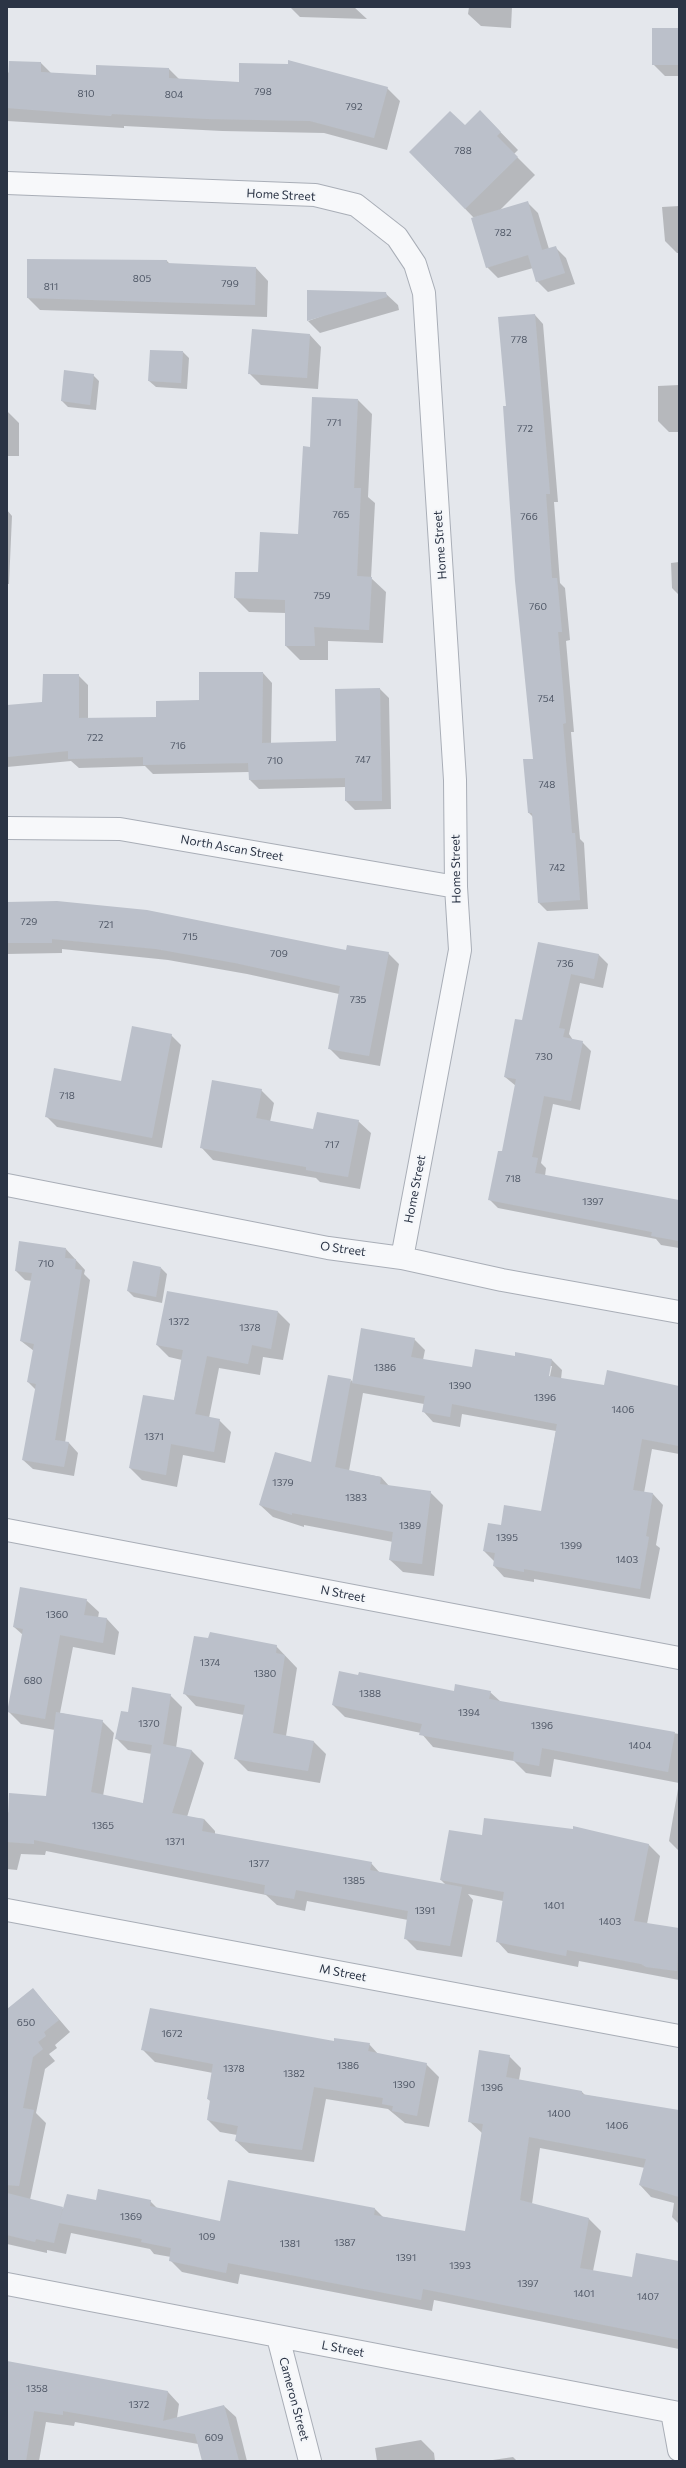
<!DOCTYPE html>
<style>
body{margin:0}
#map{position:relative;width:686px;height:2468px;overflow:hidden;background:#e4e7ec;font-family:Commissioner,sans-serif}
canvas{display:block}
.frame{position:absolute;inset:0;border:8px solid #2b3445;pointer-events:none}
</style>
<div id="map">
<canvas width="686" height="2468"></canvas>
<div class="frame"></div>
</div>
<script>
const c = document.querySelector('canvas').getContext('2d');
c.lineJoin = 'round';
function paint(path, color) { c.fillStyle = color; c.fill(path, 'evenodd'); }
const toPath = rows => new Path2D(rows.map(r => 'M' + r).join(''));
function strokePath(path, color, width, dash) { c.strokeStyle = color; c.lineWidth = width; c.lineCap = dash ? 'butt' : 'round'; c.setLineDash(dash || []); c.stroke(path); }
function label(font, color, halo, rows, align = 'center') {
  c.font = font + ' Commissioner,sans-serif'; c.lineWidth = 4; c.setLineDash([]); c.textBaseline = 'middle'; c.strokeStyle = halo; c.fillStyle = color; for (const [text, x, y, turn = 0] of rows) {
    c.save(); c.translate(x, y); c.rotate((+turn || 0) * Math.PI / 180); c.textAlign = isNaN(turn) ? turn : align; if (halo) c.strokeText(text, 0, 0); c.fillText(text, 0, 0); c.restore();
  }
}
paint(toPath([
 [290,7,354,7,367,19,300,17],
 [469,7,512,7,511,28,481,26,468,14],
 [679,29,679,76,665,76,653,64],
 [41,63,51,73,97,76,169,69,180,80,387,88,400,101,387,150,324,133,222,131,124,126,124,128,7,121,7,73],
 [480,111,518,150,514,154,535,175,499,211,527,202,538,213,549,249,555,247,566,258,575,284,548,292,537,281,533,268,498,278,487,267,474,218,410,152,465,127],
 [679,206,679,253,677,253,665,241,662,207],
 [167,261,170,264,256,268,268,281,267,317,40,310,28,298],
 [385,293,398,305,399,310,320,333,308,321],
 [535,315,543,324,558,502,554,502,560,583,565,588,570,640,566,641,574,732,571,732,580,839,584,843,588,909,547,911,539,903,533,817,529,813,534,759,507,407],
 [310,335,321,347,318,389,261,385,249,373],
 [183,352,189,358,187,389,156,387,149,381],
 [93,375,99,381,96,410,68,407,62,401],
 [679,385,679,432,669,432,658,421,658,386],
 [358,400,372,414,368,497,375,503,371,578,386,592,383,643,328,641,328,660,300,660,286,646,286,613,249,612,235,598,299,535,311,448],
 [7,411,19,423,19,456,7,456],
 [7,510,12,516,9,584,7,584],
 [679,562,679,595,672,588,671,563],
 [263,673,272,683,271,744,337,742,380,689,389,698,391,809,355,810,346,801,346,787,259,789,250,780,249,772,153,774,145,766,79,768,71,761,7,767,7,706,43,703,78,675,88,685,88,719,157,718],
 [7,903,347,951,388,953,399,964,380,1066,340,1059,329,1048,339,994,247,974,168,960,62,949,62,953,7,954],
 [539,943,599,955,608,964,603,988,580,983,569,1034,573,1040,582,1042,591,1051,580,1110,553,1104,541,1163,546,1168,545,1176,679,1201,679,1248,661,1245,656,1239,498,1208,489,1199,503,1153,516,1086,505,1077,523,1021],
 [171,1035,181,1045,162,1148,57,1127,46,1116,122,1082],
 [261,1090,274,1103,270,1122,314,1130,358,1121,371,1133,360,1189,320,1182,316,1178,213,1160,201,1147],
 [66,1249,85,1270,84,1274,90,1280,65,1443,69,1443,78,1453,74,1476,33,1469,23,1460,36,1390,28,1382,34,1351,21,1341,32,1281,25,1280,16,1271],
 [161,1268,167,1274,162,1303,134,1297,128,1291],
 [278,1312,290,1324,283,1360,263,1357,260,1375,219,1368,209,1418,219,1420,231,1432,225,1463,183,1455,177,1487,142,1480,130,1468,174,1401,182,1360,169,1357,157,1345],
 [414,1339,425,1350,423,1360,472,1368,516,1357,552,1360,562,1370,561,1379,605,1387,608,1372,679,1387,679,1454,652,1449,644,1493,653,1494,663,1505,656,1545,660,1548,650,1599,534,1579,534,1582,504,1577,494,1566,495,1562,484,1551,501,1526,542,1512,556,1431,462,1414,460,1427,433,1422,423,1411,424,1404,363,1393,349,1471,381,1477,390,1487,430,1492,443,1505,434,1576,403,1572,390,1560,393,1542,304,1525,304,1527,273,1517,260,1505,312,1464,351,1380,353,1382],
 [550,1366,552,1366,549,1381,547,1380],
 [86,1600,99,1612,98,1618,107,1619,119,1632,115,1655,73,1647,60,1713,102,1721,114,1733,103,1796,143,1804,152,1754,128,1750,117,1739,128,1713,170,1695,182,1707,176,1748,192,1751,204,1763,187,1817,204,1819,215,1831,215,1834,371,1863,380,1873,446,1885,441,1880,482,1837,648,1844,660,1856,647,1924,679,1930,679,1980,579,1961,578,1967,508,1953,497,1941,503,1901,468,1894,473,1900,462,1957,417,1950,405,1938,408,1920,307,1901,305,1911,277,1905,266,1895,46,1851,45,1855,21,1854,17,1870,7,1869,7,1813,47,1797,55,1730,21,1724,8,1711,23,1635,14,1627],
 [276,1646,297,1668,286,1736,314,1742,326,1754,320,1783,248,1771,236,1759,244,1715,196,1706,184,1693],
 [454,1692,490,1692,501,1702,679,1734,679,1851,669,1841,679,1783,554,1759,551,1777,526,1773,514,1761,433,1747,421,1733,345,1717,333,1705],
 [33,1989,70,2032,55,2045,57,2048,49,2054,55,2061,45,2069,36,2113,46,2123,30,2200,64,2209,97,2201,150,2201,158,2209,221,2222,375,2209,383,2217,466,2232,482,2133,469,2121,509,2056,521,2068,519,2080,582,2092,585,2095,678,2111,679,2107,679,2224,672,2217,674,2203,651,2197,640,2185,645,2168,540,2148,532,2204,589,2219,601,2231,593,2271,633,2278,679,2262,679,2349,434,2300,432,2311,240,2274,238,2284,182,2272,170,2260,171,2257,154,2254,150,2249,71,2233,66,2254,47,2250,47,2253,7,2244,7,2011],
 [335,2042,369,2044,379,2055,426,2064,439,2077,429,2127,405,2123,388,2109,326,2099,314,2162,249,2153,236,2141,237,2135,220,2132,208,2120,211,2102,208,2099,213,2073,155,2062,143,2050],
 [7,2362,168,2392,179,2404,177,2418,224,2406,236,2417,247,2461,203,2461,198,2444,75,2422,74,2426,46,2422,39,2461,7,2461],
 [421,2440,434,2453,435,2461,377,2461,375,2448],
 [513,2457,517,2461,486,2461]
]), '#0003');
paint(toPath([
 [652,28,679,28,679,65,652,65],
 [288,60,388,87,374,138,310,121,208,119,112,114,111,116,7,108,9,61,41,62,41,72,96,75,96,65,169,68,169,78,239,82,239,63,288,64],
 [480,110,501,132,497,136,518,157,465,209,409,152,450,111,465,125],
 [528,201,542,250,556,246,565,273,536,282,528,255,486,268,471,218],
 [27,259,167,260,167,263,256,267,255,305,27,298],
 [307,290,386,292,387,297,307,321],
 [535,314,550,494,546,494,552,578,557,578,562,632,558,632,566,723,563,724,572,833,575,833,580,900,538,903,532,813,528,813,523,759,533,759,515,581,503,406,506,406,498,317],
 [252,329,310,334,307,378,248,374],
 [150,350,183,351,181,383,148,381],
 [64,370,94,374,90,405,61,401],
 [312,397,358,399,354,488,361,488,357,576,372,577,369,630,314,627,315,646,285,646,285,600,234,598,235,572,258,572,260,532,298,534,303,446,310,447],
 [199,672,263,672,262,743,336,741,335,689,380,688,382,801,345,801,345,778,249,780,248,763,143,765,143,757,68,759,68,751,7,757,7,705,42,702,43,674,79,674,79,718,156,717,156,701,199,700],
 [57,901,147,910,346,950,347,945,389,952,369,1056,328,1049,340,986,235,963,156,949,52,939,52,943,7,943,7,902],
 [538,942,599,954,594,979,571,974,559,1028,565,1029,563,1037,583,1041,571,1101,544,1096,532,1157,538,1158,535,1173,679,1200,679,1241,651,1236,652,1232,488,1200,498,1151,502,1151,516,1079,504,1077,515,1019,522,1020],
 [132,1026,172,1034,152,1138,45,1117,54,1068,121,1081],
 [212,1080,262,1089,256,1118,313,1129,317,1112,359,1120,348,1177,306,1170,306,1167,200,1148],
 [19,1241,66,1248,65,1258,76,1259,75,1269,82,1270,55,1440,69,1442,64,1467,22,1460,36,1384,27,1382,34,1344,20,1341,32,1273,15,1271],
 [133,1261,161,1267,156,1297,127,1291],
 [167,1291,278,1311,271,1349,252,1345,248,1364,207,1356,195,1414,220,1419,214,1452,171,1444,166,1475,129,1468,143,1395,174,1400,183,1350,156,1345],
 [361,1328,415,1338,411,1357,472,1367,475,1349,515,1356,515,1352,552,1359,549,1376,604,1385,607,1370,679,1386,679,1446,642,1439,633,1490,653,1493,646,1536,649,1537,640,1589,524,1569,524,1572,493,1566,495,1553,483,1551,488,1523,501,1525,504,1505,541,1511,557,1424,452,1404,450,1417,422,1412,425,1396,352,1383],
 [328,1375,351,1379,335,1467,381,1477,380,1484,431,1491,422,1564,389,1560,393,1532,292,1513,292,1515,259,1505,275,1452,311,1462],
 [20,1587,87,1599,84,1615,107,1618,103,1643,60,1635,45,1719,7,1712,23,1629,13,1627],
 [210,1632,277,1645,276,1653,285,1655,273,1733,314,1741,308,1771,234,1759,245,1705,183,1694,194,1636,208,1638],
 [339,1671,358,1675,359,1672,454,1691,455,1684,491,1691,489,1699,675,1732,668,1772,542,1748,539,1766,513,1761,514,1752,419,1735,422,1724,332,1705],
 [132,1687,171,1694,163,1744,192,1750,172,1813,204,1819,202,1831,372,1862,370,1870,462,1887,450,1946,404,1939,408,1911,296,1890,294,1899,264,1894,265,1885,34,1840,34,1844,7,1842,9,1793,46,1796,56,1712,103,1720,91,1792,143,1803,152,1745,115,1739,121,1711,128,1712],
 [484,1818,573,1829,573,1826,649,1844,634,1921,679,1928,677,1971,646,1967,641,1964,567,1950,566,1956,496,1942,504,1892,440,1880,449,1830,482,1835],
 [33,1988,59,2020,44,2032,46,2036,38,2042,43,2049,33,2057,23,2108,34,2110,19,2186,7,2185,7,2009],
 [150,2008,334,2041,334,2038,370,2043,368,2051,427,2063,417,2116,392,2111,393,2106,382,2104,383,2098,314,2087,302,2150,235,2141,238,2126,207,2120,210,2100,207,2099,213,2064,141,2050],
 [479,2050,510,2055,506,2077,582,2091,582,2094,679,2110,679,2197,639,2185,646,2159,529,2137,520,2200,589,2218,580,2268,632,2277,636,2253,679,2261,679,2340,423,2289,421,2300,228,2263,226,2273,169,2261,171,2248,141,2242,142,2239,59,2223,67,2194,96,2200,98,2189,151,2200,150,2206,220,2221,228,2180,375,2208,374,2215,465,2231,483,2124,468,2122],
 [7,2193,63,2207,54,2243,36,2239,35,2242,7,2235],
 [7,2361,168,2391,163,2421,224,2405,239,2461,202,2461,195,2434,63,2411,63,2415,34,2411,26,2461,7,2461]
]), '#bbc0ca');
const street = toPath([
 [7,183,315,195,356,205,397,237,415,264,424,293,455,780,456,887,460,950,402,1258],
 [7,828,120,829,456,887],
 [7,1185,328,1248,402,1258,502,1280,679,1312],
 [7,1530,679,1658],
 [7,1910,679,2036],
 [7,2284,679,2413],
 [278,2337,310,2461],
 [672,2412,679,2450]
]);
strokePath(street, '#a9aeb7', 24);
strokePath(street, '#f7f8fa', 22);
label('10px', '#4f5766', null, [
 ["798",263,92],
 ["810",86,94],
 ["804",174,95],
 ["792",354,107],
 ["788",463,151],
 ["782",503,233],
 ["805",142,279],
 ["799",230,284],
 ["811",51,287],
 ["778",519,340],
 ["771",334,423],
 ["772",525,429],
 ["765",341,515],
 ["766",529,517],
 ["759",322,596],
 ["760",538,607],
 ["754",546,699],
 ["722",95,738],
 ["716",178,746],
 ["747",363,760],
 ["710",275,761],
 ["748",547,785],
 ["742",557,868],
 ["729",29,922],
 ["721",106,925],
 ["715",190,937],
 ["709",279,954],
 ["736",565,964],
 ["735",358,1000],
 ["730",544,1057],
 ["718",67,1096],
 ["717",332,1145],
 ["718",513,1179],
 ["1397",593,1202],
 ["710",46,1264],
 ["1372",179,1322],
 ["1378",250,1328],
 ["1386",385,1368],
 ["1390",460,1386],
 ["1396",545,1398],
 ["1406",623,1410],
 ["1371",154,1437],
 ["1379",283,1483],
 ["1383",356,1498],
 ["1389",410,1526],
 ["1395",507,1538],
 ["1399",571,1546],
 ["1403",627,1560],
 ["1360",57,1615],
 ["1374",210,1663],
 ["1380",265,1674],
 ["680",33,1681],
 ["1388",370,1694],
 ["1394",469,1713],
 ["1370",149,1724],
 ["1396",542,1726],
 ["1404",640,1746],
 ["1365",103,1826],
 ["1371",175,1842],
 ["1377",259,1864],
 ["1385",354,1881],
 ["1401",554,1906],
 ["1391",425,1911],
 ["1403",610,1922],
 ["650",26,2023],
 ["1672",172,2034],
 ["1386",348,2066],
 ["1378",234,2069],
 ["1382",294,2074],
 ["1390",404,2085],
 ["1396",492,2088],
 ["1400",559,2114],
 ["1406",617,2126],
 ["1369",131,2217],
 ["109",207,2237],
 ["1387",345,2243],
 ["1381",290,2244],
 ["1391",406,2258],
 ["1393",460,2266],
 ["1397",528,2284],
 ["1401",584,2294],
 ["1407",648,2297],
 ["1358",37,2389],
 ["1372",139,2405],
 ["609",214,2438]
]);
label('12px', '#2b3445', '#f4f6f9', [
 ["Home Street",281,195,3],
 ["Home Street",440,545,-94],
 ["North Ascan Street",232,848,10],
 ["Home Street",456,869,-91],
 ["Home Street",415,1189,-79],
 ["O Street",343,1249,8],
 ["N Street",343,1594,11],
 ["M Street",343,1973,11],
 ["L Street",343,2349,11],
 ["Cameron Street",294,2399,75]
]);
</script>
